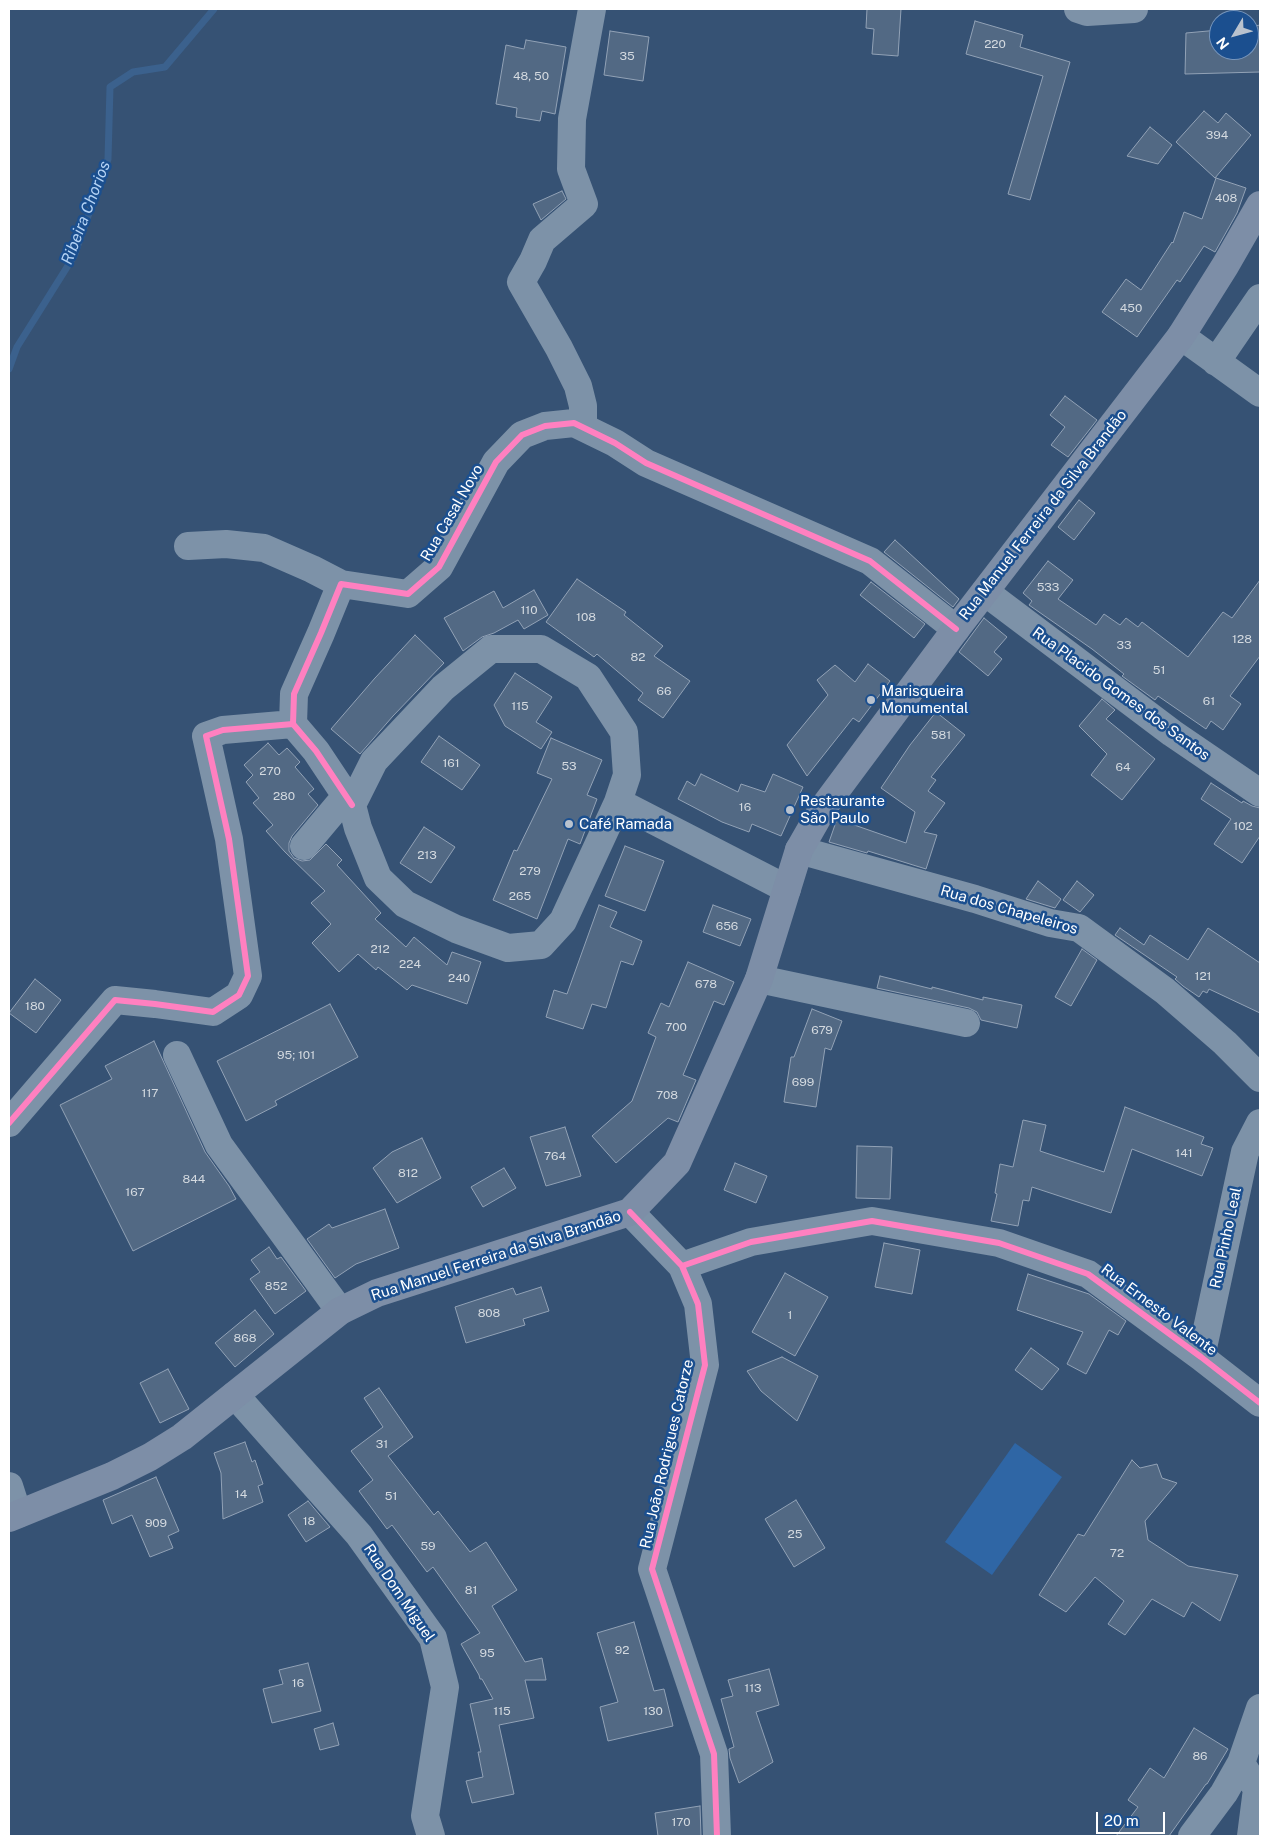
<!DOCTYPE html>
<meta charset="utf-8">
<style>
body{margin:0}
#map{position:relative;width:1269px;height:1845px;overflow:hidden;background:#365274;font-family:"Public Sans",sans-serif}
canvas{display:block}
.frame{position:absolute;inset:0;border:10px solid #fff;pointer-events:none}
.north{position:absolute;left:1209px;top:10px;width:50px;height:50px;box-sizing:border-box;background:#1b4f8f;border:1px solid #7695bc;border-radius:50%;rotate:233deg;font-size:14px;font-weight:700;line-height:20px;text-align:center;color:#fff}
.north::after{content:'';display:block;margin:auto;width:18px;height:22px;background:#b9c2ce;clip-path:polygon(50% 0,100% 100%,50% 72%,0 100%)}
.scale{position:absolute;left:1096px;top:1812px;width:69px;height:22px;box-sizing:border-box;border:2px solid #fff;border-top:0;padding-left:6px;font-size:15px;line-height:18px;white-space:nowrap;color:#fff;-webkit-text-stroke:4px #1b4f8f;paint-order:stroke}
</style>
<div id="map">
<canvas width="1269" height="1845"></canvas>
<div class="frame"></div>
<div class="north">N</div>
<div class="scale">20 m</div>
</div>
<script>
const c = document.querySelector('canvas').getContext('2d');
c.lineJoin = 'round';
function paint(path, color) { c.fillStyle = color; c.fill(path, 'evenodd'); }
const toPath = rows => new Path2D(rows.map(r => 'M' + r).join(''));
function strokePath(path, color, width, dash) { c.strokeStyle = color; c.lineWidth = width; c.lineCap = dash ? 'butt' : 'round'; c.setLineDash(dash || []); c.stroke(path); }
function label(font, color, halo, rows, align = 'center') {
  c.font = font + ' "Public Sans",sans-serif'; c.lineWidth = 5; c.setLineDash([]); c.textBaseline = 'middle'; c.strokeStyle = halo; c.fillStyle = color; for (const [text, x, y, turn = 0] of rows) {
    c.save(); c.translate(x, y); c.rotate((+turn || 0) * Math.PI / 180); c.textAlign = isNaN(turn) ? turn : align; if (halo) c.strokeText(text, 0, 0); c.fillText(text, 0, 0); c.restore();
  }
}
paint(toPath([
 [1015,1443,1062,1477,992,1575,945,1542]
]), '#2f66a5');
strokePath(toPath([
 [9,369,17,347,74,256,108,159,110,87,133,72,165,67,214,9]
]), '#3b618d', 7);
const building = toPath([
 [867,9,901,9,898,56,872,54,874,29,866,28,867,9],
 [975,21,1023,35,1020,47,1070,62,1030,200,1008,194,1043,76,966,54,975,21],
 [1260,25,1260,72,1185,74,1186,33,1219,30,1219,50,1249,50,1249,27,1260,25],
 [610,31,649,37,643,81,604,75,610,31],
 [526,40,566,47,555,114,542,111,540,121,516,117,517,108,496,104,506,45,524,49,526,40],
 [1204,111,1218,123,1226,113,1251,135,1215,178,1176,142,1204,111],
 [1150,127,1172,145,1158,164,1127,156,1150,127],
 [1216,178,1246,188,1237,213,1215,252,1204,246,1180,282,1177,280,1137,337,1102,312,1126,279,1141,290,1172,242,1173,243,1184,212,1202,219,1216,178],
 [562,191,566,199,541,220,533,204,562,191],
 [1065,396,1097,420,1068,457,1051,445,1065,427,1050,415,1065,396],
 [1079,500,1095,513,1074,540,1058,527,1079,500],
 [895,540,959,599,953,607,884,552,895,540],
 [1048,561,1073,580,1058,599,1096,625,1104,614,1120,625,1126,618,1138,627,1142,622,1188,657,1223,612,1232,618,1260,580,1260,656,1230,696,1241,704,1223,730,1211,721,1206,729,1158,696,1155,700,1122,676,1124,674,1092,649,1029,605,1032,601,1023,593,1048,561],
 [577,579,626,612,624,615,663,646,654,656,690,681,663,718,638,700,643,693,597,654,594,657,546,622,577,579],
 [871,582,925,624,914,638,860,595,871,582],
 [534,590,548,615,524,629,518,620,494,633,482,637,463,651,444,618,494,591,503,608,534,590],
 [984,618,1007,637,994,652,1002,659,988,676,959,652,984,618],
 [415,635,444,663,393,716,360,754,331,729,375,678,415,635],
 [868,664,890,681,859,722,853,718,807,776,787,745,828,695,817,680,835,665,855,682,868,664],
 [515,673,552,697,536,722,552,732,541,749,505,726,494,705,515,673],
 [1102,699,1115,710,1106,719,1155,759,1122,800,1091,775,1107,754,1079,726,1102,699],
 [936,712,965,735,931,777,936,780,928,791,945,803,924,832,937,835,926,869,868,851,867,853,829,842,837,819,906,843,915,812,881,788,910,745,936,712],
 [439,736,480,765,462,790,421,762,439,736],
 [551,738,602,760,587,795,597,799,580,844,568,839,537,919,493,900,514,850,517,851,552,779,537,773,551,738],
 [268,743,279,755,287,748,300,762,295,767,314,789,308,794,318,805,292,836,289,843,289,851,294,858,302,861,310,860,326,844,342,860,337,865,381,913,375,919,406,947,414,937,447,965,452,952,481,962,467,1004,412,985,407,990,378,967,376,970,358,954,339,972,312,943,331,924,311,903,325,891,285,852,266,831,273,825,253,803,259,798,246,782,253,775,244,765,268,743],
 [701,774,738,792,741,784,765,792,773,774,803,787,781,836,752,824,749,832,722,822,678,799,687,781,695,786,701,774],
 [1211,783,1242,803,1243,801,1252,806,1260,808,1260,836,1242,863,1214,844,1231,819,1201,799,1211,783],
 [424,827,455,847,431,883,400,863,424,827],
 [625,846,664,861,645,911,605,896,625,846],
 [1038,881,1061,899,1055,908,1026,899,1038,881],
 [1077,881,1094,895,1080,912,1063,900,1077,881],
 [599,905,617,912,610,927,642,941,633,965,621,961,606,1008,592,1004,583,1029,546,1017,554,990,567,994,599,905],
 [713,905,751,919,740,946,703,932,713,905],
 [1120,928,1144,945,1150,935,1188,960,1208,928,1260,963,1260,1013,1209,989,1207,993,1203,991,1199,997,1183,986,1175,979,1177,977,1115,935,1120,928],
 [1082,949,1097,960,1071,1006,1055,997,1082,949],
 [688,962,734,982,724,1005,714,1001,683,1075,696,1080,678,1122,668,1118,616,1163,592,1136,632,1101,656,1037,648,1033,661,1003,669,1007,688,962],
 [880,976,932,989,932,987,983,1000,983,997,1022,1005,1017,1028,981,1020,977,1012,969,1008,877,988,880,976],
 [35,979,61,1000,36,1033,9,1013,35,979],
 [330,1004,358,1057,275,1101,277,1105,246,1121,217,1061,330,1004],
 [812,1009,842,1021,831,1050,825,1048,816,1107,784,1102,791,1057,794,1057,812,1009],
 [154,1041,205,1152,229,1186,236,1199,133,1251,60,1105,112,1079,105,1066,154,1041],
 [1125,1107,1204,1137,1201,1144,1213,1148,1202,1176,1132,1149,1111,1213,1032,1187,1029,1201,1023,1200,1018,1226,991,1221,997,1194,995,1193,1000,1164,1013,1167,1023,1120,1046,1125,1040,1151,1104,1172,1125,1107],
 [565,1127,581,1176,546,1186,530,1137,565,1127],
 [422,1138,441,1178,397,1203,373,1168,392,1152,422,1138],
 [857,1146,892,1147,890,1199,856,1198,857,1146],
 [735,1163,767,1176,756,1203,724,1190,735,1163],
 [504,1168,516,1188,483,1207,471,1187,504,1168],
 [385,1209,399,1248,356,1264,335,1278,307,1239,329,1224,332,1228,385,1209],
 [884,1243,920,1250,912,1294,875,1287,884,1243],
 [269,1247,277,1259,281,1257,306,1291,275,1314,250,1279,260,1272,251,1260,269,1247],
 [785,1273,828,1297,795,1356,752,1332,785,1273],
 [1028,1274,1089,1294,1126,1321,1118,1335,1109,1330,1086,1374,1067,1364,1083,1332,1017,1310,1028,1274],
 [541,1287,549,1311,523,1319,525,1325,466,1343,455,1307,513,1288,516,1295,541,1287],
 [255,1310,274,1334,235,1367,215,1343,255,1310],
 [1031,1348,1059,1369,1042,1390,1015,1370,1031,1348],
 [782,1357,818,1376,797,1421,761,1391,747,1371,782,1357],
 [168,1369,189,1409,160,1423,140,1383,168,1369],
 [379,1388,413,1437,388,1456,434,1515,438,1511,470,1552,486,1542,517,1590,492,1606,525,1662,542,1658,546,1680,525,1680,534,1718,499,1725,514,1794,472,1803,466,1781,483,1777,478,1752,481,1752,470,1704,493,1699,482,1679,480,1679,479,1675,461,1644,480,1633,433,1567,427,1572,392,1525,387,1529,359,1491,373,1480,351,1451,383,1427,364,1398,379,1388],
 [245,1442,252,1462,255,1460,263,1484,258,1486,263,1502,223,1519,221,1473,214,1453,245,1442],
 [1132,1460,1140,1468,1157,1464,1162,1478,1177,1483,1145,1521,1148,1540,1188,1566,1238,1575,1220,1621,1192,1602,1184,1617,1152,1599,1125,1635,1108,1624,1124,1601,1095,1577,1066,1612,1039,1595,1078,1534,1084,1536,1132,1460],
 [156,1477,179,1531,168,1536,173,1548,150,1557,132,1515,112,1524,103,1500,156,1477],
 [796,1500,825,1548,794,1567,765,1519,796,1500],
 [308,1501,330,1527,306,1542,288,1515,308,1501],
 [634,1622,654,1691,664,1689,673,1726,608,1741,600,1707,618,1702,597,1633,634,1622],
 [308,1663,321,1711,272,1723,263,1689,283,1684,279,1670,308,1663],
 [769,1669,779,1705,756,1712,773,1762,739,1783,730,1758,729,1749,734,1747,721,1699,733,1696,728,1680,769,1669],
 [333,1723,339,1745,320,1750,314,1729,333,1723],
 [1194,1728,1228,1749,1207,1784,1206,1784,1169,1836,1116,1836,1138,1807,1128,1800,1150,1768,1164,1778,1194,1728],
 [700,1806,701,1836,658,1836,655,1813,700,1806]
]);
paint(building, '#526984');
strokePath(building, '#92a2b6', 1);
strokePath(toPath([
 [1078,9,1087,12,1134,9],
 [1181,336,1260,393],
 [1216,362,1260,298],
 [583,427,583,406,578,386,559,348,521,282,533,261,542,240,584,204,571,169,572,119,592,9],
 [188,546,226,544,264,548,312,569,341,584],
 [985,592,1172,733,1260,793],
 [491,649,541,649,588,677,624,732,627,775,618,802,563,921,541,945,508,948,456,929,405,904,378,878,358,828,352,805,374,761,443,688,491,649],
 [618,802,787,889],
 [352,805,316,751,293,724,294,694,321,633,341,584,408,594,439,567,496,462,522,435,545,426,574,423,615,443,646,463,870,561,956,629],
 [304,846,346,796],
 [799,850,975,899,1050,923,1079,928,1165,991,1225,1043,1260,1078],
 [759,979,966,1023],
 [177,1055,219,1145,340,1311],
 [9,1123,115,1000,155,1004,213,1012,239,995,248,976,229,839,206,736,223,730,293,724],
 [630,1212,682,1266,698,1304,705,1365,652,1569,714,1754,717,1836],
 [682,1266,751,1242,872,1221,999,1243,1088,1274,1201,1357,1260,1403],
 [1201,1357,1245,1152,1260,1123],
 [235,1395,359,1535,433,1638,445,1687,425,1816,431,1836],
 [9,1486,18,1514],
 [1241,1763,1257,1789,1251,1836],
 [1192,1836,1224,1793,1241,1763,1260,1708]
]), '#7d92a8', 28);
strokePath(toPath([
 [9,1518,112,1476,150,1457,182,1437,340,1311,377,1293,630,1212,677,1163,759,979,799,850,823,808,956,629,1181,336,1225,266,1260,205]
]), '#7d8ea7', 28);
strokePath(toPath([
 [352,805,316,751,293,724,294,694,321,633,341,584,408,594,439,567,496,462,522,435,545,426,574,423,615,443,646,463,870,561,956,629],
 [9,1123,115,1000,155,1004,213,1012,239,995,248,976,229,839,206,736,223,730,293,724],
 [630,1212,682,1266,698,1304,705,1365,652,1569,714,1754,717,1836],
 [682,1266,751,1242,872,1221,999,1243,1088,1274,1201,1357,1260,1403]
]), '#ff80c0', 6);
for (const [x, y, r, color] of [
 [871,700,5,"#b9c2ce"],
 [790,810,5,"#b9c2ce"],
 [569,824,5,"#b9c2ce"]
]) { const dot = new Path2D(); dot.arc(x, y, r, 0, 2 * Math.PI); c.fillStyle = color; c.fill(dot); strokePath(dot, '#1b4f8f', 2); }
label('12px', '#d4dae0', null, [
 ["220",995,44],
 ["35",627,56],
 ["48, 50",531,76],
 ["394",1217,135],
 ["408",1226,198],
 ["450",1131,308],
 ["533",1048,587],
 ["110",529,610],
 ["108",586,617],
 ["128",1242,639],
 ["33",1124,645],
 ["82",638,657],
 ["51",1159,670],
 ["66",664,691],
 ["61",1209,701],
 ["115",520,706],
 ["581",941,735],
 ["161",451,763],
 ["53",569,766],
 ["64",1123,767],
 ["270",270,771],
 ["280",284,796],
 ["16",745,807],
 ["102",1243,826],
 ["213",427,855],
 ["279",530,871],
 ["265",520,896],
 ["656",727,926],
 ["212",380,949],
 ["224",410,964],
 ["121",1203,976],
 ["240",459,978],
 ["678",706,984],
 ["180",35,1006],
 ["700",676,1027],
 ["679",822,1030],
 ["95; 101",296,1055],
 ["699",803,1082],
 ["117",150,1093],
 ["708",667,1095],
 ["141",1184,1153],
 ["764",555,1156],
 ["812",408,1173],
 ["844",194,1179],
 ["167",135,1192],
 ["852",276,1286],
 ["808",489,1313],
 ["1",790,1315],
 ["868",245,1338],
 ["31",382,1444],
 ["14",241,1494],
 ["51",391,1496],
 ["18",309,1521],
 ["909",156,1523],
 ["25",795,1534],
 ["59",428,1546],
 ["72",1117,1553],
 ["81",471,1590],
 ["92",622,1650],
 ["95",487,1653],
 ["16",298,1683],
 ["113",753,1688],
 ["115",502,1711],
 ["130",653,1711],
 ["86",1200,1756],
 ["170",681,1822]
]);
label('15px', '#fff', '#1b4f8f', [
 ["Rua Casal Novo",452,513,-60],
 ["Rua Manuel Ferreira da Silva Brandão",1043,515,-52],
 ["Rua Placido Gomes dos Santos",1121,694,36],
 ["Rua dos Chapeleiros",1009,910,16],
 ["Rua Pinho Leal",1226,1238,-78],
 ["Rua Manuel Ferreira da Silva Brandão",496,1256,-18],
 ["Rua Ernesto Valente",1159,1310,37],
 ["Rua João Rodrigues Catorze",667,1454,-77],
 ["Rua Dom Miguel",399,1593,56]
]);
label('15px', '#fff', '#1b4f8f', [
 ["Marisqueira",881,691],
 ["Monumental",881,708],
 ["Restaurante",800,801],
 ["São Paulo",800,818],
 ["Café Ramada",579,824]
], 'left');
label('italic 16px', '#b5d3f5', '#1b4f8f', [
 ["Ribeira Chorios",86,213,-69]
]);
</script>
